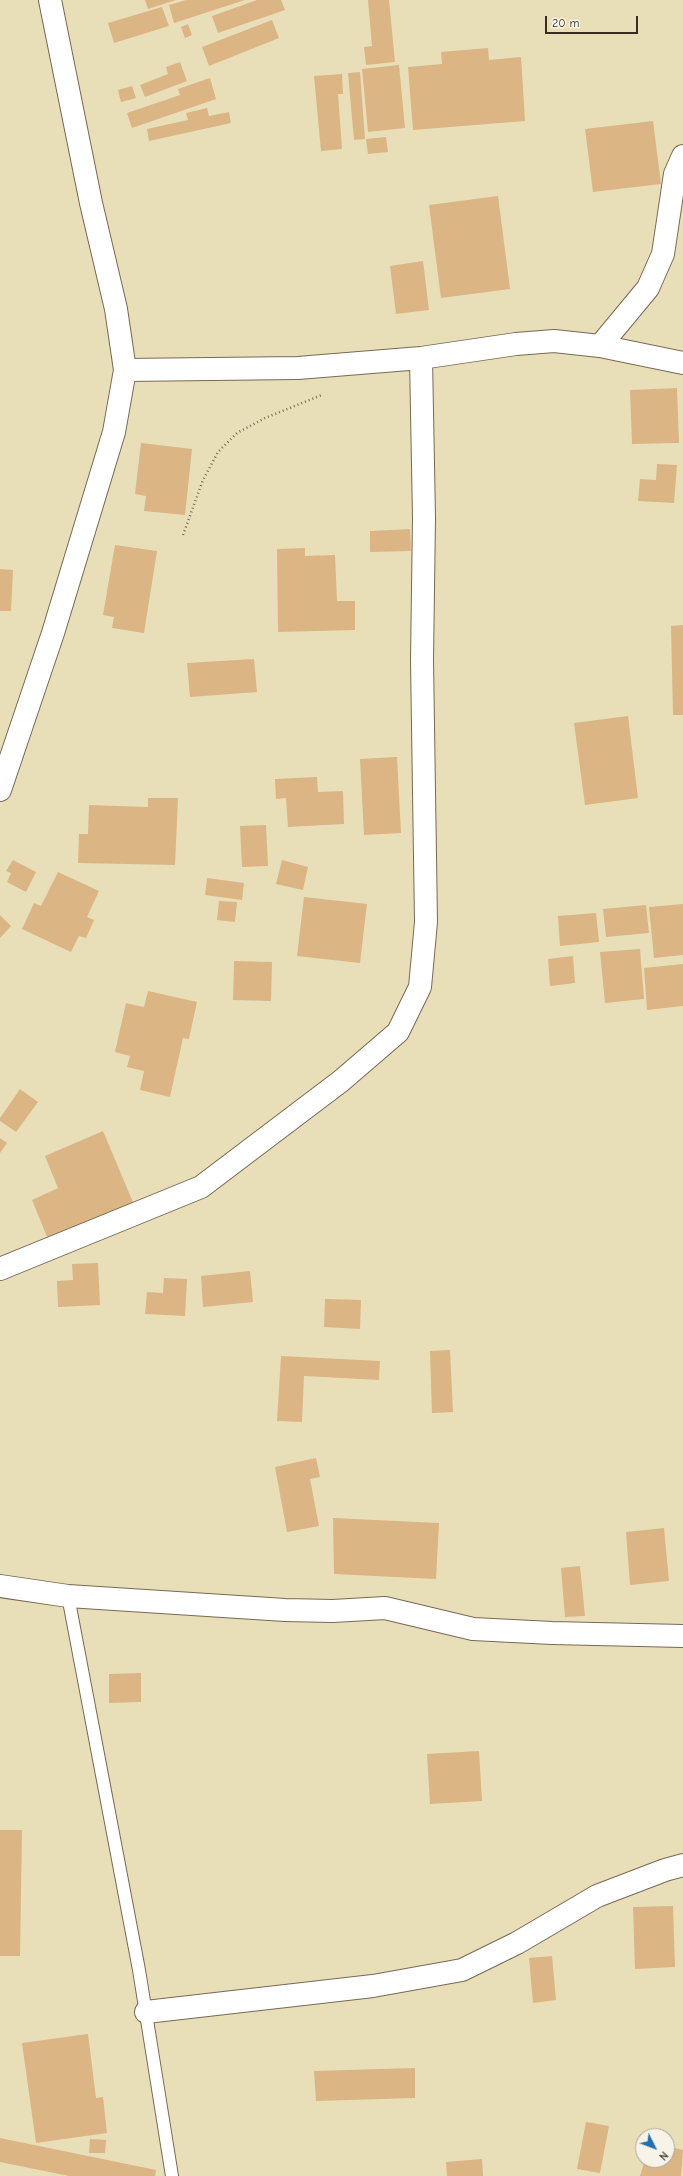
<!DOCTYPE html>
<style>
body{margin:0}
#map{position:relative;width:683px;height:2176px;overflow:hidden;background:#e8dfb9;font-family:"Comic Neue",sans-serif}
canvas{display:block}
.north{position:absolute;left:635px;top:2128px;width:40px;height:40px;box-sizing:border-box;background:#f7f3e8;border:1px solid #aca397;border-radius:50%;rotate:132deg;font-size:11px;font-weight:700;line-height:16px;text-align:center;color:#3b2a1e}
.north::after{content:'';display:block;margin:auto;width:14px;height:18px;background:#1f6fb2;clip-path:polygon(50% 0,100% 100%,50% 72%,0 100%)}
.scale{position:absolute;left:545px;top:16px;width:93px;height:18px;box-sizing:border-box;border:2px solid #3b2a1e;border-top:0;padding-left:5px;font-size:12px;line-height:14px;white-space:nowrap;color:#3b2a1e;-webkit-text-stroke:3px #f7f3e8;paint-order:stroke}
</style>
<div id="map">
<canvas width="683" height="2176"></canvas>
<div class="north">N</div>
<div class="scale">20 m</div>
</div>
<script>
const c = document.querySelector('canvas').getContext('2d');
c.lineJoin = 'round';
function paint(path, color) { c.fillStyle = color; c.fill(path, 'evenodd'); }
const toPath = rows => new Path2D(rows.map(r => 'M' + r).join(''));
function strokePath(path, color, width, dash) { c.strokeStyle = color; c.lineWidth = width; c.lineCap = dash ? 'butt' : 'round'; c.setLineDash(dash || []); c.stroke(path); }
paint(toPath([
 [145,0,176,0,148,9],
 [186,0,245,0,174,23,169,5],
 [257,0,281,0,285,10,218,33,212,16],
 [368,0,389,0,395,62,366,65,364,47,372,46],
 [162,7,169,26,114,43,108,23],
 [272,20,279,38,209,66,202,47],
 [188,24,192,35,185,38,181,27],
 [488,48,489,60,521,57,525,121,413,130,408,67,442,64,441,52],
 [180,62,187,81,145,97,140,85,168,74,166,67],
 [399,65,405,128,368,132,362,69],
 [360,72,365,139,354,140,348,73],
 [342,74,343,94,338,94,342,149,321,151,314,76],
 [210,78,216,99,132,128,127,113,180,95,178,89],
 [132,86,136,98,121,102,118,90],
 [207,108,209,116,229,112,231,123,149,141,147,129,188,120,186,113],
 [653,121,661,184,593,192,585,129],
 [386,137,388,152,368,154,366,139],
 [498,196,510,289,441,298,429,205],
 [423,261,429,310,396,314,390,266],
 [677,388,679,443,632,444,630,390],
 [141,443,192,449,185,515,144,511,146,496,135,494],
 [657,464,677,465,674,503,638,501,640,479,656,480],
 [410,529,411,551,370,552,370,531],
 [115,545,157,551,144,633,112,628,114,617,103,615],
 [305,548,305,556,335,555,337,601,355,601,355,630,278,632,277,549],
 [0,569,13,570,11,611,0,611],
 [683,625,683,715,673,715,671,626],
 [254,659,257,692,190,697,187,663],
 [628,716,638,798,585,805,574,723],
 [397,757,401,833,364,835,360,759],
 [317,777,318,792,343,791,344,824,288,827,286,798,276,799,275,779],
 [148,798,178,798,175,865,78,863,79,834,88,834,89,805,148,807],
 [266,825,268,866,242,867,240,826],
 [13,860,36,872,26,892,7,882,11,873,6,871],
 [282,860,308,867,303,890,276,884],
 [58,872,99,891,87,917,94,920,86,938,79,936,71,952,22,929,34,903,41,906],
 [207,878,244,883,242,900,205,895],
 [304,897,367,904,360,963,297,956],
 [219,901,237,902,235,922,217,920],
 [683,904,683,955,654,958,649,907],
 [646,905,649,933,606,937,603,909],
 [596,913,599,942,560,946,558,916],
 [0,915,11,926,0,938],
 [640,949,644,999,605,1003,600,952],
 [573,956,575,983,550,986,548,959],
 [234,961,272,962,271,1001,233,1000],
 [683,964,683,1006,647,1010,644,968],
 [148,991,197,1002,189,1039,183,1038,170,1097,140,1090,144,1071,127,1067,130,1056,115,1052,126,1003,144,1007],
 [20,1089,38,1102,16,1132,0,1121,0,1118],
 [103,1131,135,1207,50,1244,32,1200,58,1188,45,1156],
 [0,1138,7,1143,0,1153],
 [98,1263,100,1305,58,1307,57,1281,73,1280,72,1264],
 [250,1271,253,1302,203,1307,201,1276],
 [164,1278,187,1279,185,1316,145,1314,147,1292,163,1293],
 [325,1299,361,1300,360,1329,324,1327],
 [450,1350,453,1412,432,1413,430,1351],
 [281,1356,380,1361,379,1380,304,1376,302,1422,277,1421],
 [316,1458,320,1477,310,1479,319,1526,287,1532,275,1467],
 [333,1518,439,1523,436,1579,334,1574],
 [664,1528,669,1581,630,1585,626,1532],
 [580,1566,585,1616,565,1617,561,1568],
 [141,1673,141,1702,109,1703,109,1674],
 [479,1751,482,1801,430,1804,427,1754],
 [0,1830,22,1830,20,1956,0,1956],
 [673,1906,675,1967,635,1969,633,1907],
 [552,1956,556,2000,533,2003,529,1958],
 [88,2034,96,2098,103,2097,107,2133,36,2143,22,2043],
 [415,2068,415,2098,316,2101,314,2071],
 [586,2122,609,2126,600,2173,577,2169],
 [0,2138,156,2170,155,2176,69,2176,0,2162],
 [90,2139,106,2140,105,2153,89,2153],
 [667,2146,683,2150,681,2176,640,2176,645,2160,667,2160],
 [482,2159,483,2176,447,2176,446,2162]
]), '#dbb584');
const lane = toPath([
 [68,1596,139,1970,172,2176]
]);
const street = toPath([
 [600,346,648,288,663,254,675,174,683,156],
 [125,370,298,368,421,358,516,344,554,341,600,346,683,363],
 [0,790,53,633,114,432,125,370,116,309,91,203,50,0],
 [0,1269,201,1187,341,1081,398,1032,420,987,426,922,422,660,424,518,421,358],
 [0,1586,68,1596,285,1610,333,1611,385,1608,473,1629,552,1633,683,1636],
 [146,2012,373,1986,462,1970,517,1943,597,1896,665,1870,683,1865]
]);
strokePath(lane, '#786954', 14);
strokePath(street, '#786954', 24);
strokePath(toPath([
 [183,535,203,480,218,452,237,433,265,418,322,395]
]), '#786954', 2.5, [1, 3]);
strokePath(lane, '#fff', 12);
strokePath(street, '#fff', 22);
</script>
